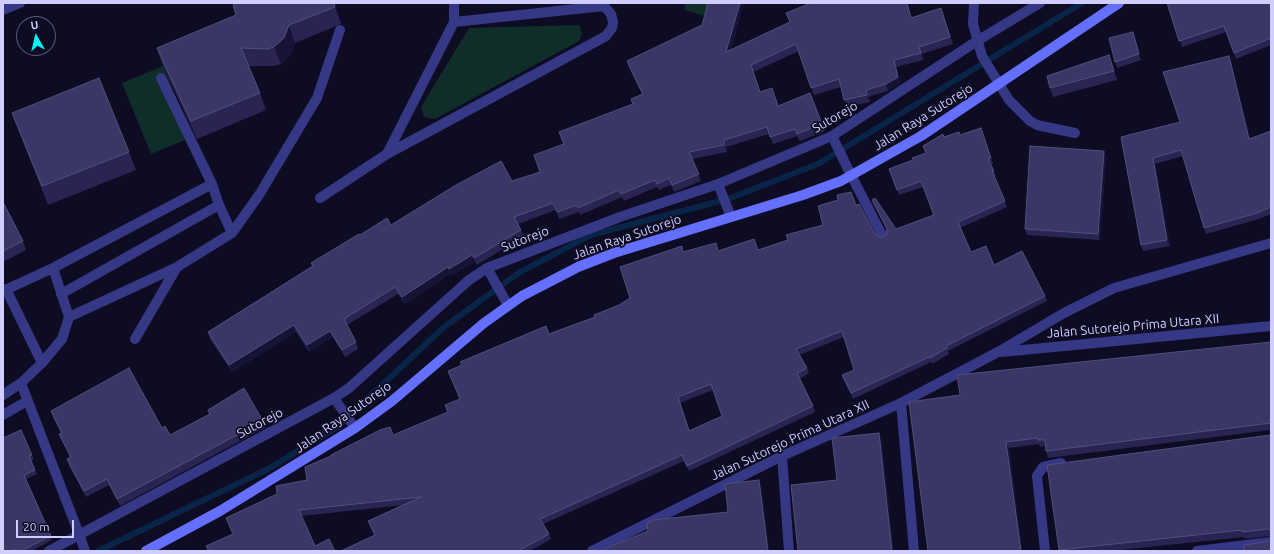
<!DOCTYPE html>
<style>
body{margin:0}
#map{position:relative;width:1274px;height:554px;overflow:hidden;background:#0e0c23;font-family:Ubuntu,sans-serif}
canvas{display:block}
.frame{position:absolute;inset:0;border:4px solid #cfceff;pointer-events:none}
.north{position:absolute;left:16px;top:16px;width:40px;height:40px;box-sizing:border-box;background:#0e0c23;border:1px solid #5b5a7b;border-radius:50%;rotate:352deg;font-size:11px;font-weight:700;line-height:16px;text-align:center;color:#cfceff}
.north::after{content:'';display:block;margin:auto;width:14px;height:18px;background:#00f6f9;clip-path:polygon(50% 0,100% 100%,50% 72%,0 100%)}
.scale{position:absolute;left:16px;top:520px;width:58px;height:18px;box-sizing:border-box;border:2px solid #cfceff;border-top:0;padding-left:5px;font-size:12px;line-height:14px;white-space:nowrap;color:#cfceff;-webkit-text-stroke:3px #0e0c23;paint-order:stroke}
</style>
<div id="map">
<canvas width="1274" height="554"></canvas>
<div class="frame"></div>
<div class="north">U</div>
<div class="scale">20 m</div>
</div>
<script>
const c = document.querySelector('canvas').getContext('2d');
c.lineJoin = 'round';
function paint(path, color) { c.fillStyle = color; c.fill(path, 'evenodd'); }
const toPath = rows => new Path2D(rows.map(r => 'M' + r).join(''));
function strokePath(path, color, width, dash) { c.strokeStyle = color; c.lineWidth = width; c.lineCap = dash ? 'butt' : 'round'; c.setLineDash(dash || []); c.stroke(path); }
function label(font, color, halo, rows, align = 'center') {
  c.font = font + ' Ubuntu,sans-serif'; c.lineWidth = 3.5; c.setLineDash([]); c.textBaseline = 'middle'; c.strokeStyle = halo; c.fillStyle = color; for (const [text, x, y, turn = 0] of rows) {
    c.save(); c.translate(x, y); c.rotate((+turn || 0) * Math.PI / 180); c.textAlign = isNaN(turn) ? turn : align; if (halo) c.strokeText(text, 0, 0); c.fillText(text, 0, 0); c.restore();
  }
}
paint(toPath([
 [686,3,709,3,705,16,684,10],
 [579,25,582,33,579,41,435,119,424,117,421,107,469,28],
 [163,66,192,137,151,154,122,83]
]), '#0f2d29');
strokePath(toPath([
 [98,551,268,469,336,428,444,327,520,272,591,235,728,199,818,164,1082,3]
]), '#082446', 6);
strokePath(toPath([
 [161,78,212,184,219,205,232,233],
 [851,175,883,237],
 [53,268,69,317,62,339,42,363,21,383,79,534],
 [6,289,42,363],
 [3,291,53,268,212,184],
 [61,294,219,205],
 [69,317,177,267,232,233,259,195,317,98,340,30],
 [135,339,177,267],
 [3,395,21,383],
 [3,415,27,401]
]), '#343885', 10);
strokePath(toPath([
 [974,3,973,24,982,56,1009,100,1030,121,1037,125,1075,133],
 [3,10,20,3],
 [832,136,851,175],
 [387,154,454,22,454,3],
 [718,184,731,217],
 [320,198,387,154,606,36,612,28,613,22,611,14,604,6,454,22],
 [487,268,508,305],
 [1002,352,1271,326],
 [334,398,355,428],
 [901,403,914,551],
 [782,456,789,551],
 [79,534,85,551],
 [49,551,334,398,349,388,469,280,487,268,620,217,718,184,832,136,977,41,1040,3],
 [592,551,782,456,901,403,998,352,1064,313,1114,288,1271,243],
 [1045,551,1037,476,1043,467,1061,463],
 [1197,551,1271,542]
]), '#343885', 10);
strokePath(toPath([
 [146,551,220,511,355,428,392,401,484,323,522,296,578,267,614,253,803,195,841,181,921,136,1119,3]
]), '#656fff', 10);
paint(toPath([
 [334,3,341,24,295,43,290,56,281,64,273,66,248,66,260,93,266,110,197,139,163,66,157,48],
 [1167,3,1271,3,1271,45,1236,59,1226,32,1182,47],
 [941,8,953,44,922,54,923,60,896,67,900,83,888,91,868,97,870,102,847,107,841,87,814,95,799,51,753,72,760,92,778,106,822,124,825,131,800,141,797,136,773,144,769,134,726,147,727,152,692,159,701,181,674,192,671,185,659,190,657,187,624,201,622,197,580,215,579,212,559,219,556,210,518,224,524,236,477,265,475,262,451,276,450,274,405,304,398,294,347,325,356,342,358,349,345,357,333,337,309,352,296,332,232,372,210,339,208,332,312,266,311,263,360,235,391,225,540,172,564,145,559,132,633,104,631,99,642,94,629,68,627,61,731,50,912,18],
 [1135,38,1141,60,1117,68,1115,62],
 [1231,62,1250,138,1271,131,1271,214,1259,219,1206,234,1183,156,1155,164,1170,246,1143,251,1141,245,1121,137,1180,122],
 [1112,64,1117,80,1053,97,1050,88],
 [12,113,129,152,136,170,48,205,19,131],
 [981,128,993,164,991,164,996,176,995,177,1007,207,960,228,971,252,994,265,1045,296,1047,301,948,351,949,354,932,364,931,362,853,399,842,375,854,370,844,337,799,355,807,368,809,373,800,379,813,406,815,412,689,471,684,461,543,524,549,534,551,539,530,551,341,551,374,535,368,521,404,505,301,516,315,546,335,551,208,551,206,546,233,534,226,518,307,480,393,435,448,412,460,399,448,371,595,317,619,305,630,298,683,252,758,250,788,240,823,225,856,205,875,234,880,238,886,235,887,230,874,205,872,200,896,229,933,215,923,187,899,195,889,169,913,160,926,153,944,137,960,135],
 [713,390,722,416,690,431,680,403],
 [1106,157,1100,240,1027,235,1025,229],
 [3,202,23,241,26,250,3,262],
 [1271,342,1271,430,1048,458,1046,451,1045,446,1040,447,1039,444,1009,448,1022,551,928,551,960,395],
 [208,410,263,421,266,427,120,506,109,485,86,497,69,466,67,459,70,457,62,441,59,434,61,433,53,417,51,411,162,428,170,435,209,414],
 [21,430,32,455,34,459,31,461,37,474,26,479,52,540,32,551,3,551],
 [1271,434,1271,536,1245,539,1244,537,1110,551,1060,551,1059,550]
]), '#292452');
paint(toPath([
 [740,3,744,3,729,59,726,52],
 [289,25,295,43,290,56,281,64,274,47],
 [1133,32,1135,38,1141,60,1139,54],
 [1229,56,1231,62,1252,144,1249,139],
 [894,60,896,67,900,83,888,91,886,84],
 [1104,151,1106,157,1100,240,1098,234],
 [1153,158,1155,164,1170,246,1167,240],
 [472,255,475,262,451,276,449,269],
 [448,267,450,274,405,304,402,297],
 [294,325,296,332,232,372,229,365],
 [330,331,333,337,309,352,307,345],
 [879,433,882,439,894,551,892,551],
 [1006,442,1009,448,1022,551,1021,551],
 [759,480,762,487,769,551,768,551]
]), '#161337');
const building = toPath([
 [238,3,334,3,335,7,289,25,284,38,274,47,267,49,241,48,260,93,191,121,157,48,236,15,233,5,238,3],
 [708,3,740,3,726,52,790,22,786,13,811,3,907,3,911,18,941,8,950,37,919,47,921,53,894,60,898,77,886,84,866,90,867,95,844,100,839,79,811,88,796,44,751,65,760,92,772,88,778,106,810,93,822,124,797,134,795,129,770,137,767,127,724,140,724,145,689,152,699,174,672,185,669,178,657,184,655,180,621,194,619,190,578,208,577,205,557,212,553,203,514,217,521,230,474,258,472,255,449,269,448,267,402,297,395,287,344,319,356,342,342,350,330,331,307,345,294,325,229,365,208,332,313,266,311,263,359,234,360,235,387,218,391,225,456,185,501,161,512,181,540,172,534,155,564,144,559,132,633,104,631,99,643,94,627,61,702,25,708,3],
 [1167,3,1271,3,1271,38,1234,53,1224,26,1179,41,1167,3],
 [1133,32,1139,54,1115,62,1109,38,1133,32],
 [1109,55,1114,71,1050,88,1047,76,1109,55],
 [1229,56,1249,139,1271,131,1271,207,1257,213,1204,228,1181,150,1153,158,1167,240,1141,245,1121,137,1180,122,1163,72,1229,56],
 [99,78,129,152,42,186,12,113,99,78],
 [981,128,991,158,988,159,994,171,992,171,1005,201,958,222,971,252,986,246,994,265,1022,251,1045,296,946,346,947,348,930,358,929,357,851,393,842,375,854,370,842,331,796,349,807,368,797,373,813,406,687,466,682,455,540,519,549,534,518,551,341,551,375,535,368,521,421,497,299,510,315,546,329,539,335,551,209,551,206,546,233,534,226,518,277,494,276,486,307,480,305,467,331,456,331,455,380,430,390,427,393,435,448,412,445,405,460,399,448,371,462,365,460,362,546,326,549,334,595,317,594,315,619,305,630,298,620,267,682,246,683,252,716,243,718,251,754,239,758,250,788,240,786,235,823,225,818,206,838,200,837,195,851,192,856,205,859,204,875,234,880,238,886,235,887,229,872,200,875,198,896,229,934,215,921,181,897,190,889,169,913,160,912,158,926,153,923,146,943,134,944,137,959,132,960,135,981,128],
 [711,384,722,416,689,431,678,397,711,384],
 [1030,146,1104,151,1098,234,1025,229,1030,146],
 [3,202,23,241,3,251,3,202],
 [1271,342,1271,423,1046,451,1045,440,1038,440,1038,438,1006,442,1021,551,928,551,909,402,960,395,957,375,1271,342],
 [129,368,162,428,165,426,170,435,210,414,208,410,244,388,263,421,117,499,107,479,84,491,67,459,71,457,59,434,62,433,51,411,129,368],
 [21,430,32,455,29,456,35,470,24,475,51,536,21,551,16,551,15,549,12,551,3,551,3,438,21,430],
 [879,433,892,551,798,551,791,485,837,480,832,438,879,433],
 [1271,434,1271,531,1268,529,1242,532,1242,530,1059,550,1047,465,1270,435,1271,434],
 [759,480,768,551,600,551,648,531,647,523,653,520,728,512,725,484,759,480],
 [1271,541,1271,551,1244,551,1244,545,1271,541]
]);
paint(building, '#3a3665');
strokePath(building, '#524e7d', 1);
label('13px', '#cfceff', '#0e0c23', [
 ["Sutorejo",835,117,-30],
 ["Jalan Raya Sutorejo",923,117,-32],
 ["Jalan Raya Sutorejo",627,237,-19],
 ["Sutorejo",525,239,-21],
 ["Jalan Sutorejo Prima Utara XII",1133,326,-5],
 ["Jalan Raya Sutorejo",343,417,-35],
 ["Sutorejo",260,423,-28],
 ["Jalan Sutorejo Prima Utara XII",790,440,-25]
]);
</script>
